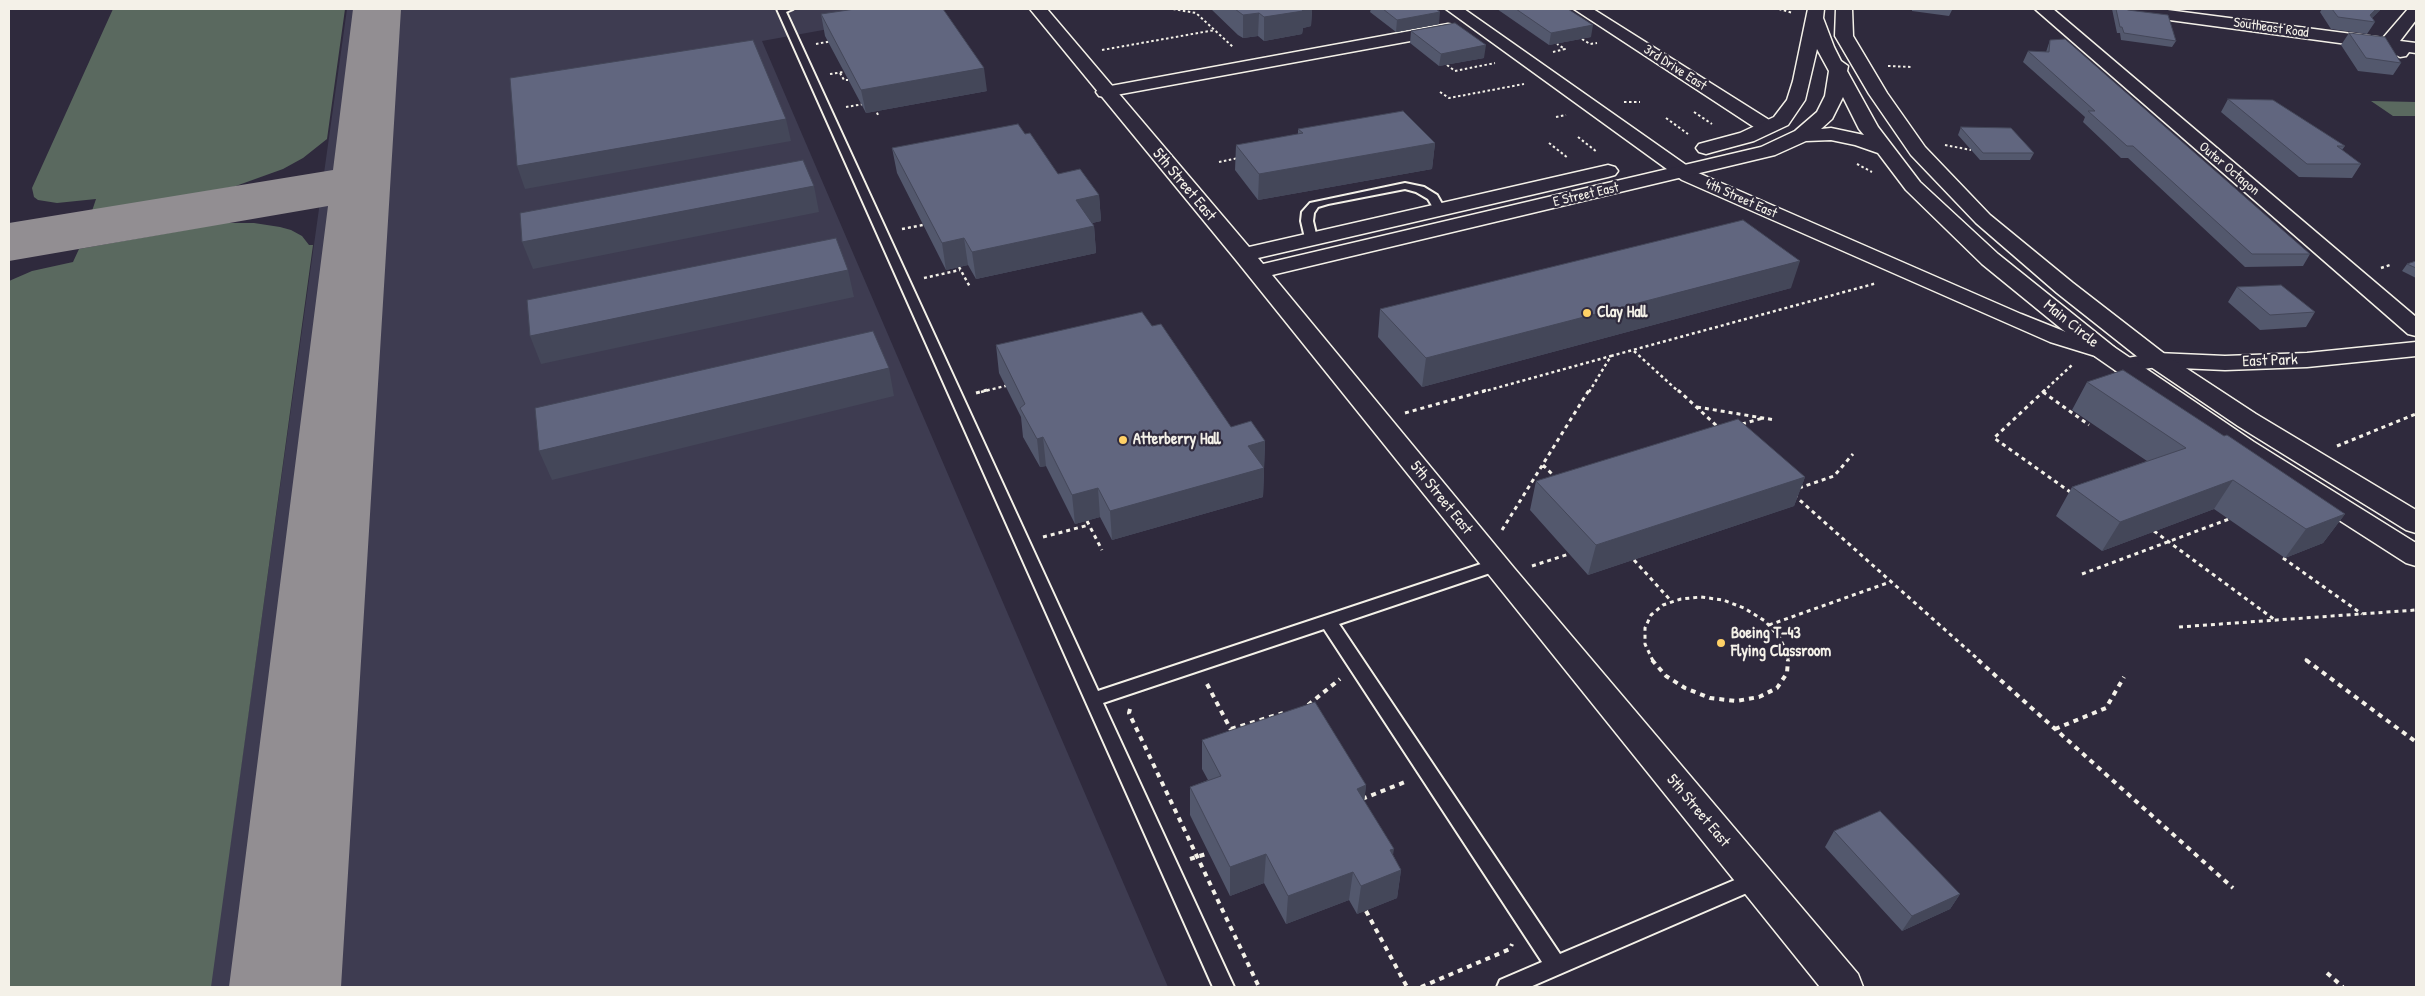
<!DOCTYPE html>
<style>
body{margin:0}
#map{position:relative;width:2425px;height:996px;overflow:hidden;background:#2f2a3d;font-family:"Patrick Hand",sans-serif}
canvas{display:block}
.frame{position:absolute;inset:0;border:10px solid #f4f1e8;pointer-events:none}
</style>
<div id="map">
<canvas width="2425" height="996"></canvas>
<div class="frame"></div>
</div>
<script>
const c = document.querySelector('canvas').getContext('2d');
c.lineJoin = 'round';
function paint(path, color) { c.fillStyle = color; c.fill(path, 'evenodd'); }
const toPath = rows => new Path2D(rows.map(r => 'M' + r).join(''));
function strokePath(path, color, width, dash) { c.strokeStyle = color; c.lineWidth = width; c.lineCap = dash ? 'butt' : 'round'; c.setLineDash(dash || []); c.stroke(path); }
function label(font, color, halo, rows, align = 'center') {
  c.font = font + ' "Patrick Hand",sans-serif'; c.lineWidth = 4.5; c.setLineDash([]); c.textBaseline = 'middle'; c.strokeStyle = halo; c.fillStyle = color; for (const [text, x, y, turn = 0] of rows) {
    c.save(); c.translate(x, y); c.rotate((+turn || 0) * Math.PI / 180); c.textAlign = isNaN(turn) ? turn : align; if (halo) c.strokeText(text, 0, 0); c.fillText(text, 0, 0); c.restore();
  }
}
paint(toPath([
 [347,9,940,9,762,41,1168,987,210,987]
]), '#3e3c51');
paint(toPath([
 [113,9,345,9,327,139,303,158,283,169,233,187,92,211,96,199,57,203,38,200,34,197,32,188],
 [2371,101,2416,102,2416,116,2393,116],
 [224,223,254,223,280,227,291,230,302,236,309,245,313,245,211,987,9,987,9,281,32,271,73,262,79,249]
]), '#5a695f');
paint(toPath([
 [353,9,401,9,341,987,229,987,328,206,9,261,9,223,333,170,353,9]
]), '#928e92');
const lane = toPath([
 [777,9,793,9,786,12,1098,691,1490,561,1502,561,1504,565,1502,569,1339,624,1560,954,1756,871,1763,874,1766,880,1763,886,1530,987,1497,987,1500,980,1542,962,1324,629,1103,703,1234,987,1213,987,777,9],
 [1405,183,1424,187,1437,195,1445,209,1443,211,1435,211,1428,199,1416,192,1405,189,1328,204,1318,207,1314,213,1313,221,1317,238,1311,242,1305,238,1301,221,1302,212,1310,203,1405,183]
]);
const street = toPath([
 [1446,9,1464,9,1696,172,2021,314,2066,332,2114,347,2117,352,2114,357,2105,359,2050,342,1682,180,1446,9],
 [1574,9,1593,9,1774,123,1777,127,1774,131,1760,131,1574,9],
 [2035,9,2053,9,2416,317,2416,336,2408,334,2035,9],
 [2117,9,2160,9,2383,38,2408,9,2416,9,2416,20,2400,41,2416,43,2416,53,2409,52,2406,56,2400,57,2384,49,2125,14,2119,12,2117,9],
 [1448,24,1454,25,1456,29,1454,33,1105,97,1099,96,1096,92,1099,88,1105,87,1448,24],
 [2416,342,2416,356,2307,367,2225,370,2157,367,2124,372,2115,370,2112,365,2115,360,2157,353,2225,356,2307,353,2416,342]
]);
const secondary = toPath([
 [1030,9,1047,9,1249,247,1608,165,1615,167,1618,171,1615,175,1608,177,1258,258,1263,264,1761,147,1795,131,1817,112,1825,96,1829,71,1817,49,1805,100,1788,125,1754,141,1713,152,1706,154,1699,152,1696,148,1699,144,1740,133,1774,117,1787,100,1793,81,1808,9,1824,9,1823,18,1834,47,1841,61,1848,66,1847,71,1878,127,1920,182,1998,254,2114,347,2254,442,2416,543,2416,566,2406,563,2236,454,2096,357,1982,264,1906,190,1878,153,1855,145,1831,140,1806,141,1775,155,1272,275,1514,568,1858,974,1863,987,1820,987,1236,260,1030,9],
 [1843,97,1859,129,1864,135,1831,128,1821,129,1832,119,1843,97],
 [1836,9,1852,9,1853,36,1887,93,1925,147,1990,215,2073,283,2166,355,2256,414,2416,510,2416,533,2406,530,2238,426,2148,365,2057,293,1976,223,1911,155,1869,94,1835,36,1836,9]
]);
strokePath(lane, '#f4f1e8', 4);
strokePath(street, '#f4f1e8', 3);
strokePath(secondary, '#f4f1e8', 3);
strokePath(toPath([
 [1173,9,1196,13,1233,47],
 [1779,9,1793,13],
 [1582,39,1590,44,1597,43],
 [816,44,832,41],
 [1102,50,1215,30],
 [1553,52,1565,49,1557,44],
 [1447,65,1455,71,1495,63],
 [1888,66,1912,67],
 [840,73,844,80,848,80],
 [830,74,844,72],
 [1440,92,1449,98,1524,84],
 [1624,102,1640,102],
 [846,107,864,104],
 [875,108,878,115],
 [1694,112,1712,124],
 [1556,117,1566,115],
 [1666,118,1688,134],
 [1578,137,1597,152],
 [1549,143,1568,158],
 [1945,145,1971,150],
 [1219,162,1238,158],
 [1857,164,1872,172]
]), '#f4f1e8', 2, [2.5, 2.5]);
strokePath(toPath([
 [902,229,923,225],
 [959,267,970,287],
 [2381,268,2390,265],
 [924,278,960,270],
 [1634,351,1679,392],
 [981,392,1009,385],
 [1482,392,1611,356],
 [1589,392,1611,356,1877,283],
 [2043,392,2072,365]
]), '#f4f1e8', 2.5, [3, 3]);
strokePath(toPath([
 [1678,390,1719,428],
 [2045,390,1994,438,2073,494],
 [2043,392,2089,425],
 [976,393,987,390],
 [1697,407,1775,420],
 [1405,413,1487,390],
 [1742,424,1763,418],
 [2337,446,2416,414],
 [1543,465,1556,478],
 [1799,488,1834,476,1853,454],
 [1794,495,1980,661],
 [1087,521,1102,550],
 [1502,530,1589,390],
 [2154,531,2275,620],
 [1043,537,1089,525],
 [2283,558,2362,614],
 [1634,560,1672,602],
 [1532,566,1569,554],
 [2082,574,2229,519],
 [1769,625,1890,582],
 [2179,627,2416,610],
 [2305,659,2308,661],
 [1653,661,1645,644,1645,628,1651,615,1663,605,1681,599,1701,597,1723,600,1744,608,1765,621,1780,638,1788,656,1788,661]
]), '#f4f1e8', 3, [4, 4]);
strokePath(toPath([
 [1652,660,1666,676,1685,688,1710,698,1736,701,1759,697,1777,688,1787,673,1788,660],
 [1978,660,2233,888],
 [2306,660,2416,742],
 [1207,684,1231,730],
 [1308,705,1340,679],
 [1130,709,1129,713,1259,987],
 [1231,729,1283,713],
 [2055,729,2106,708,2124,677],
 [1362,799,1405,782],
 [1190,859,1209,853],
 [1366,911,1407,987],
 [2327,973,2343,987],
 [1421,987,1510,949,1512,944]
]), '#f4f1e8', 4, [5, 5]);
paint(lane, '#2f2a3d');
paint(street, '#2f2a3d');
paint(secondary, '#2f2a3d');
paint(toPath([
 [1211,9,1312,9,1311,26,1303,28,1302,34,1264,41,1258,36,1243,38,1238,35],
 [1371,9,1436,9,1439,24,1396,32,1370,12],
 [1497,9,1568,9,1591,37,1549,45],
 [1912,9,1951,9,1952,10,1949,16,1912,11],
 [2112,9,2126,9,2176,41,2172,47,2121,40,2120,33,2117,33],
 [2322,9,2381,9,2372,18,2375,22,2367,34,2331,29,2320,12],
 [821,14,987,91,866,113,825,36],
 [1411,31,1484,58,1439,66,1410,43],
 [2349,33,2401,63,2393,75,2358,71,2341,45],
 [2050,40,2310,254,2303,266,2245,267,2128,158,2121,158,2083,122,2085,117,2023,62,2028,51,2046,52],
 [2228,99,2345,146,2342,150,2361,164,2352,178,2299,177,2221,112],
 [1961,127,2034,153,2030,160,1980,160,1958,135],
 [1298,129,1435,143,1432,169,1258,200,1235,170,1236,145,1298,134],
 [1025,134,1058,174,1099,195,1101,221,1092,223,1094,226,1096,253,976,279,968,265,946,270,897,173,892,148],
 [2416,261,2416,278,2402,271,2407,264],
 [2237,287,2315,312,2306,327,2260,330,2228,302],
 [1791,288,1422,387,1378,337,1380,309],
 [1152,326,1231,427,1265,441,1263,497,1112,540,1100,517,1075,524,1046,466,1040,467,1023,437,1021,417,999,373,996,345],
 [2087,382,2345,514,2323,543,2285,558,2214,509,2102,551,2056,516,2072,487,2147,461,2072,410],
 [1805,477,1794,506,1588,575,1530,510,1536,481],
 [1202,740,1366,785,1364,801,1393,855,1401,870,1397,898,1357,914,1349,900,1286,924,1264,883,1230,896,1190,815,1190,787,1208,780,1202,769],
 [1834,831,1960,894,1950,909,1902,931,1825,847]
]), '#53586d');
paint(toPath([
 [1298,9,1312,9,1311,26,1303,28,1302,34,1264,41,1264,17],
 [2376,9,2381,9,2369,21,2370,15],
 [1440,12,1439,24,1396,32,1397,20],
 [1259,13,1258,36,1243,38,1243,15],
 [1593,25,1591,37,1549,45,1551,33],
 [1486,45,1484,58,1439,66,1441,54],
 [984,68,987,91,866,113,861,90],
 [786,119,791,141,525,189,517,166],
 [1435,143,1432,169,1258,200,1259,174],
 [814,186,819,212,533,269,522,242],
 [1099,195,1101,221,1078,226,1076,200],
 [1094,226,1096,253,976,279,972,252],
 [964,238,968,265,946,270,942,243],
 [1800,261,1791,288,1422,387,1426,358],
 [848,270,854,297,541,364,530,336],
 [889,368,894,396,552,480,539,451],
 [1043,437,1046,466,1040,467,1037,439],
 [1265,441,1263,497,1112,540,1110,511,1248,446],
 [1805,477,1794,506,1588,575,1596,545],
 [2233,480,2214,509,2102,551,2120,522],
 [1098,488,1100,517,1075,524,1072,495],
 [2345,514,2323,543,2285,558,2306,529],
 [1366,785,1363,814,1357,789],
 [1394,849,1390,874,1401,870,1397,898,1357,914,1361,886,1390,850],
 [1266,854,1264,883,1230,896,1230,867],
 [1353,872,1349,900,1286,924,1288,896],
 [1960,894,1950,909,1902,931,1912,916]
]), '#444759');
const building = toPath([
 [855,9,943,9,984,68,861,90,821,14,855,9],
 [1235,9,1301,9,1303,11,1264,17,1259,13,1243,15,1235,9],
 [1383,9,1436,9,1440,12,1397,20,1383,9],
 [1516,9,1568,9,1593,25,1551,33,1516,9],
 [2116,9,2126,9,2128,10,2168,15,2176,41,2124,33,2122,27,2120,27,2116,9],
 [2332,9,2376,9,2370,15,2375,22,2338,17,2332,9],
 [1455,23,1486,45,1441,54,1411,31,1455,23],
 [2349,33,2385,37,2401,63,2366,58,2349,33],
 [2065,39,2310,254,2252,254,2133,146,2127,146,2088,111,2095,111,2028,51,2049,52,2050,40,2065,39],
 [753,40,786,119,517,166,510,78,753,40],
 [2228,99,2273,100,2345,146,2337,146,2361,164,2307,164,2228,99],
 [1403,111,1435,143,1259,174,1236,145,1303,133,1298,129,1403,111],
 [1018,124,1025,134,1030,133,1058,174,1080,169,1099,195,1076,200,1094,226,972,252,964,238,942,243,892,148,1018,124],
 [1961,127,2011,128,2034,153,1983,153,1961,128,1961,127],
 [803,160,814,186,522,242,520,213,803,160],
 [1743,220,1800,261,1426,358,1380,309,1743,220],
 [836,238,848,270,530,336,527,300,836,238],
 [2416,261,2416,268,2407,264,2416,261],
 [2281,285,2315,312,2270,315,2237,287,2281,285],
 [1142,312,1152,326,1161,324,1231,427,1251,421,1265,441,1248,446,1264,468,1110,511,1098,488,1072,495,1043,437,1037,439,1020,408,1025,404,996,345,1142,312],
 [873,331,889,368,539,451,535,408,873,331],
 [2123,370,2224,436,2227,435,2345,514,2306,529,2233,480,2120,522,2072,487,2186,448,2087,382,2123,370],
 [1738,419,1805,477,1596,545,1536,481,1738,419],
 [1315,702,1366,785,1357,789,1394,849,1390,850,1401,870,1361,886,1353,872,1288,896,1266,854,1230,867,1190,787,1221,776,1202,740,1315,702],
 [1880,811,1960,894,1912,916,1834,831,1880,811]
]);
paint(building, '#61667f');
strokePath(building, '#444759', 1);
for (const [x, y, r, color] of [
 [1587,313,5,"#ffd166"],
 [1123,440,5,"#ffd166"],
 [1721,643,5,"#ffd166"]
]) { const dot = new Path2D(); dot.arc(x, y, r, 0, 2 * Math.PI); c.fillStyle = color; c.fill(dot); strokePath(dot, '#2f2a3d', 2); }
label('14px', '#f4f1e8', '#2f2a3d', [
 ["Southeast Road",2271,28,8],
 ["3rd Drive East",1675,68,33],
 ["Outer Octagon",2229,169,40],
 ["E Street East",1586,195,-13],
 ["4th Street East",1741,199,24]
]);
label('16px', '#f4f1e8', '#2f2a3d', [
 ["5th Street East",1184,185,50],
 ["Main Circle",2071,324,39],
 ["East Park",2270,361,-2],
 ["5th Street East",1441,498,51],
 ["5th Street East",1698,811,50]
]);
label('bold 16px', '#f4f1e8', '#2f2a3d', [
 ["Clay Hall",1597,313],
 ["Atterberry Hall",1133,440],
 ["Boeing T-43",1731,634],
 ["Flying Classroom",1731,652]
], 'left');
</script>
